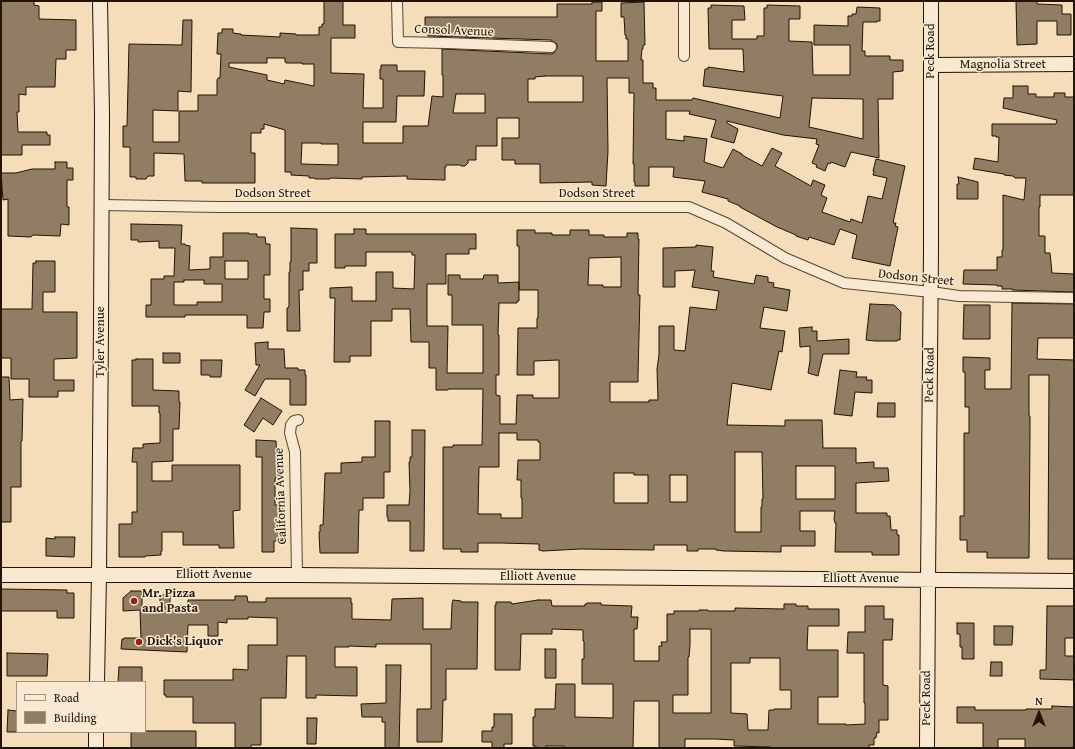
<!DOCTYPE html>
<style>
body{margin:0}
#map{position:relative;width:1075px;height:749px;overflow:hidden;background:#f6ddba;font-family:"Gentium Book Plus",serif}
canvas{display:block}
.frame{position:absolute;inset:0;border:2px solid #211405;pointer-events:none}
.legend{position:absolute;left:16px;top:681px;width:130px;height:52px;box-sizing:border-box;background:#f9e9d2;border:1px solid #a39480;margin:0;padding:5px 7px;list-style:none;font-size:12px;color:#211405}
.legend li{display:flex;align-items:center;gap:8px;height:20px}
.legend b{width:20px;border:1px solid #a39480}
.north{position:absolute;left:1019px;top:693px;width:40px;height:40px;-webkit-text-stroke:3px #f9e9d2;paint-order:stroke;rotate:0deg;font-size:11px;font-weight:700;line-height:16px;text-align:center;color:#211405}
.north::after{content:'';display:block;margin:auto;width:14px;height:18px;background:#211405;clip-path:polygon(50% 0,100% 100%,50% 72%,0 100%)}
</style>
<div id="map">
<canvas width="1075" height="749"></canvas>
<div class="frame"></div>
<ul class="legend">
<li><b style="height:5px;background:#f9e9d2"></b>Road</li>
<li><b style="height:11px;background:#907d63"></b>Building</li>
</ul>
<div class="north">N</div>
</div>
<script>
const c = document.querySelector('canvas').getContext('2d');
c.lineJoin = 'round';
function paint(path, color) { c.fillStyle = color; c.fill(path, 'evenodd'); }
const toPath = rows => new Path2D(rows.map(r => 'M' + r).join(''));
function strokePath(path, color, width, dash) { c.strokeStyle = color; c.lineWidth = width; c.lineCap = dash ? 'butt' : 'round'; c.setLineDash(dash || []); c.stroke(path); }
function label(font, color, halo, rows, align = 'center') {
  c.font = font + ' "Gentium Book Plus",serif'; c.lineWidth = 3; c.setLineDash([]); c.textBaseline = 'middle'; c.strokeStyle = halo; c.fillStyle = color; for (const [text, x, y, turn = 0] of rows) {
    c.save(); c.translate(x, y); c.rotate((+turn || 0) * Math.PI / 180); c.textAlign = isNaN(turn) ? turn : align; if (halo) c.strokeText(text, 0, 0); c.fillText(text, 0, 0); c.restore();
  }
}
const building = toPath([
 [1,1,34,1,34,5,39,6,39,19,76,20,76,50,66,50,66,59,56,59,55,87,26,87,26,95,19,94,19,112,17,112,18,132,47,132,47,135,50,135,50,145,22,145,22,155,1,155,1,1],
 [324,1,343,1,343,25,355,25,355,38,331,38,331,73,364,74,363,108,383,108,383,79,380,79,380,69,381,69,381,65,397,65,397,71,425,71,424,96,397,96,396,122,363,122,363,143,403,143,403,126,428,126,432,96,443,97,443,75,442,75,442,49,551,54,554,53,557,48,557,44,551,40,428,36,428,32,425,32,425,17,557,17,557,4,592,4,592,2,602,2,602,11,596,11,596,61,628,61,628,39,626,39,626,35,625,35,624,17,621,17,621,3,644,2,645,45,643,45,643,49,642,49,641,60,643,60,643,83,653,83,653,88,656,88,656,100,692,100,693,98,780,118,783,96,703,86,705,69,708,69,708,67,744,72,743,49,709,49,708,8,711,8,711,5,744,6,745,20,732,20,732,39,757,39,757,36,764,36,764,8,767,8,767,5,800,6,800,19,789,19,789,41,812,42,813,75,850,75,850,45,814,45,814,25,848,26,848,16,852,16,852,14,856,14,857,7,880,8,880,21,877,21,877,22,863,22,862,51,865,51,865,56,890,56,890,60,903,60,903,71,893,72,893,99,878,99,879,158,851,152,845,167,831,162,830,164,828,163,825,171,816,167,817,165,812,163,819,145,816,144,817,139,783,135,727,121,727,123,738,129,734,143,711,137,716,120,689,114,690,111,666,111,666,139,684,141,684,136,707,139,704,162,723,168,733,149,742,154,742,155,762,166,772,148,782,153,775,166,811,186,813,180,825,185,821,195,827,198,822,212,850,222,851,219,862,223,868,196,882,199,887,178,873,175,874,171,873,171,876,159,905,166,893,223,896,223,895,226,898,227,890,266,852,258,857,235,840,229,834,245,809,237,808,240,796,236,796,235,777,227,740,207,740,206,728,201,728,199,702,192,705,181,673,177,674,167,649,167,649,186,635,186,635,182,634,182,634,164,633,164,634,93,629,93,629,78,607,78,608,151,606,186,592,185,592,182,540,183,540,164,515,164,515,160,502,160,502,138,519,138,519,118,497,118,497,146,476,146,476,160,468,160,468,163,465,166,461,166,460,165,446,165,446,167,445,167,445,180,407,179,407,176,362,177,362,179,330,178,330,179,315,179,315,178,309,178,309,176,291,175,291,172,285,172,285,130,264,124,264,129,261,129,261,133,251,133,251,153,255,153,255,183,202,183,202,181,185,181,184,154,154,153,154,176,148,176,146,179,136,179,136,177,130,177,130,147,123,147,123,126,127,126,129,44,182,45,183,20,192,20,191,92,178,91,178,111,153,110,153,142,179,142,179,111,198,111,198,95,217,95,217,80,218,78,220,78,221,54,217,54,218,33,222,33,222,29,233,29,233,33,241,34,241,35,280,37,280,33,296,34,296,35,319,35,319,27,322,27,322,24,324,24,324,1],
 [267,58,285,58,285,62,286,62,286,63,302,63,302,64,314,64,314,86,285,80,284,84,267,80,267,75,229,67,229,63,267,63,267,58],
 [545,76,583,76,583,102,528,102,528,79,535,79,535,77,545,76],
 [456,94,485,94,485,113,453,113,456,94],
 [812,98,863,99,863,139,809,127,812,98],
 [302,143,321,143,321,144,338,144,338,165,301,164,302,143],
 [1016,1,1037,1,1037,4,1062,5,1062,14,1071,14,1071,35,1057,35,1057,21,1037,21,1037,44,1017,45,1016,1],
 [1013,86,1028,86,1028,94,1036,94,1036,97,1054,97,1054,93,1065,93,1065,97,1074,97,1074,195,1040,195,1040,207,1039,207,1039,236,1045,236,1045,253,1050,253,1052,273,1074,274,1074,292,1012,290,1012,289,1002,289,1002,286,997,286,997,285,963,284,964,270,997,270,997,257,1002,257,1002,250,1003,250,1003,195,1024,200,1026,178,1015,178,1013,176,1004,175,1004,174,973,169,975,158,998,162,999,137,996,137,996,136,992,136,992,124,1056,124,1057,120,1003,108,1004,98,1013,98,1013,86],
 [55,162,67,162,67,168,73,168,73,180,67,180,67,207,69,207,69,225,61,224,60,236,33,235,31,237,8,236,8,199,3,200,1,173,16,173,32,169,55,169,55,162],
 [958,177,978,182,978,199,957,199,957,184,959,184,958,177],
 [131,224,182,225,181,244,185,244,185,245,190,246,189,270,210,269,210,257,223,257,223,233,249,233,249,234,257,234,257,237,265,237,266,244,270,244,270,275,264,275,264,299,270,299,270,312,264,312,263,328,247,328,247,315,185,315,185,317,146,317,146,305,151,305,151,279,164,279,164,276,174,276,175,248,159,248,159,241,138,242,138,240,131,240,131,224],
 [225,261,248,261,248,279,225,279,225,261],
 [184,280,204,280,204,284,222,284,222,302,197,302,197,305,174,305,174,282,184,282,184,280],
 [291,228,317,229,317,263,309,263,309,271,303,271,303,290,299,290,300,331,287,331,287,308,288,308,289,306,289,272,290,272,290,262,291,262,291,228],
 [354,229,366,229,366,234,476,234,476,249,469,249,469,254,446,254,446,284,427,284,427,326,448,326,447,373,483,373,483,325,452,325,452,295,448,295,448,275,460,275,460,279,483,279,484,275,498,275,498,283,519,282,519,301,517,301,517,303,499,303,498,335,499,335,499,375,496,375,496,395,500,396,500,424,516,424,517,395,533,395,533,398,559,398,559,360,534,361,534,375,517,375,518,328,537,328,537,318,538,318,538,290,519,290,519,246,517,246,517,230,535,230,535,233,552,233,552,235,570,235,570,230,589,230,589,235,604,235,604,237,627,237,627,233,638,233,638,239,639,239,638,295,640,295,638,376,638,382,610,382,610,402,649,402,649,400,658,400,657,369,659,355,659,326,674,326,674,350,685,351,690,307,716,310,719,291,692,287,695,270,675,271,675,287,663,287,663,248,696,247,696,245,713,247,711,271,714,271,713,277,754,284,756,275,768,277,768,282,774,283,773,287,790,290,787,311,764,307,760,328,785,331,782,352,779,351,771,390,732,383,727,425,785,426,785,420,822,420,823,448,856,448,856,463,874,462,874,468,888,468,889,481,856,483,856,513,887,513,887,516,890,516,891,530,897,530,897,535,899,535,899,555,872,555,872,552,835,552,836,523,835,523,834,519,835,511,800,511,800,531,815,531,815,546,781,546,781,552,724,551,716,550,716,549,698,549,698,551,687,551,687,545,654,545,654,550,580,549,543,551,539,550,539,544,501,543,478,543,478,552,461,552,461,549,443,549,443,447,453,447,453,445,482,445,483,389,448,389,448,390,436,390,436,368,429,368,429,342,411,342,410,309,392,309,392,321,371,321,371,356,350,356,350,362,334,362,335,298,330,298,330,288,352,287,352,301,376,301,376,272,393,272,393,288,414,289,415,255,412,255,412,252,366,252,366,266,345,266,345,268,335,268,335,234,354,234,354,229],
 [621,257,621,287,603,287,603,285,588,285,589,258,621,257],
 [499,433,517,433,517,440,538,440,538,442,540,442,540,460,518,460,517,480,521,480,521,498,522,498,522,518,501,518,501,514,478,514,479,467,499,467,499,433],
 [735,452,762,452,763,499,762,499,762,507,761,507,761,532,735,532,735,452],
 [796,466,835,466,835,499,796,499,796,466],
 [614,473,634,473,634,475,648,475,648,503,614,503,614,473],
 [670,475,687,475,687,502,670,502,670,475],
 [36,261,55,261,55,292,43,292,43,312,77,312,77,358,54,359,54,380,74,380,74,391,58,391,58,397,29,397,29,379,11,379,11,358,1,358,1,309,32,309,33,263,36,263,36,261],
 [1012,303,1074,304,1074,338,1038,338,1037,359,1074,360,1074,559,1048,559,1049,375,1029,375,1029,416,1030,416,1030,432,1029,558,987,558,987,552,967,552,967,540,960,540,960,516,964,516,964,433,969,433,969,407,965,407,965,372,963,372,963,357,990,358,990,370,985,370,985,389,1011,389,1012,303],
 [870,304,894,305,901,312,900,340,897,340,897,341,875,341,866,340,870,304],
 [964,305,990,305,990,339,963,339,964,305],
 [812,327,812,331,817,331,817,341,849,339,849,354,823,354,818,376,808,373,810,361,810,346,800,347,799,328,812,327],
 [268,342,268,349,284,349,285,368,298,368,298,370,305,370,305,375,306,375,306,405,290,405,290,379,265,379,255,396,245,390,260,365,256,365,255,343,268,342],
 [163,353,180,353,180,363,163,363,163,353],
 [136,359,153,359,153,390,179,391,179,402,180,402,179,429,173,429,173,461,152,462,152,481,172,481,172,465,240,465,240,510,233,511,234,548,219,548,219,545,183,545,183,532,162,532,162,551,161,551,161,555,145,556,145,557,119,557,119,524,132,524,132,512,137,512,137,462,132,462,133,448,143,448,143,444,160,443,160,413,159,413,159,406,132,406,132,360,136,360,136,359],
 [201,360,222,360,221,377,210,377,210,375,201,375,201,360],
 [840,370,857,372,856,377,867,377,866,380,872,380,872,393,855,392,852,416,834,414,840,370],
 [1,377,9,377,10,400,23,399,22,441,21,441,21,487,11,487,11,522,1,522,1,377],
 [261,398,282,411,273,425,263,418,254,432,244,425,261,398],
 [878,403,895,403,895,417,877,417,878,403],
 [375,421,390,421,390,472,384,472,384,498,363,498,363,510,359,510,358,553,320,553,319,532,320,532,320,525,323,525,325,473,341,473,341,463,362,462,362,457,375,457,375,421],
 [412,430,425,430,424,551,410,551,410,521,388,521,388,517,387,517,387,505,409,505,410,491,409,462,410,462,410,457,412,457,412,430],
 [256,440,276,441,277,461,282,461,282,476,275,478,275,505,282,505,283,541,274,541,274,552,262,552,262,457,256,457,256,440],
 [55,537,75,537,74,557,46,556,46,538,55,539,55,537],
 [1,589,67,590,67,593,74,593,74,618,57,618,57,611,1,611,1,589],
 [131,591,142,591,142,610,160,610,160,595,170,595,170,606,188,606,188,600,235,600,235,596,247,596,248,602,266,602,266,598,351,598,351,603,352,603,352,619,391,620,392,599,423,598,423,629,451,629,452,604,453,600,461,601,461,602,478,602,477,669,446,669,446,700,443,700,442,742,417,742,417,709,431,709,431,644,376,644,376,647,349,646,349,647,335,647,335,667,357,667,357,696,316,695,316,698,306,698,306,656,287,656,286,698,261,698,261,745,251,745,251,748,235,748,235,723,193,723,193,697,166,697,166,695,164,695,164,680,233,680,233,669,248,670,248,645,277,645,277,618,248,617,248,619,227,619,227,623,218,622,218,636,208,636,208,625,188,625,187,652,121,649,122,639,124,639,124,638,141,638,140,610,123,611,123,598,131,591],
 [538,600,551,600,552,606,585,606,585,604,587,604,587,603,601,603,601,605,632,606,631,617,638,617,637,629,634,629,634,661,659,661,659,646,662,646,661,642,667,642,667,614,674,614,674,611,699,611,699,610,708,610,708,611,735,611,735,608,784,609,784,604,796,604,796,606,808,606,808,609,839,609,839,626,808,626,807,650,838,650,838,697,818,697,818,724,846,724,846,725,865,724,865,703,864,703,864,653,847,653,848,632,865,632,865,606,884,606,884,619,893,619,892,640,883,640,883,685,888,686,888,720,879,720,879,733,877,732,876,738,874,738,874,745,869,745,869,748,771,748,771,747,734,746,734,740,715,739,685,739,685,748,659,748,659,701,634,701,633,748,564,748,564,746,546,746,546,748,536,748,536,746,533,746,533,717,535,717,535,709,555,709,556,684,575,684,575,717,613,718,613,684,582,684,582,659,584,659,584,641,583,641,583,630,552,629,552,634,521,634,520,670,495,670,495,605,496,605,496,602,511,602,512,604,538,600],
 [690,629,711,629,711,713,673,713,673,695,688,695,688,657,689,657,690,645,690,629],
 [750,658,780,658,780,690,791,690,791,709,774,709,774,710,769,710,768,730,748,730,747,714,731,713,731,663,750,663,750,658],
 [1047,606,1074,606,1074,638,1065,638,1065,656,1074,656,1074,680,1040,679,1040,670,1046,670,1047,606],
 [957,623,974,623,974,659,962,659,962,647,960,647,960,634,957,634,957,623],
 [994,626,1013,626,1012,645,994,645,994,626],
 [545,649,556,649,556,678,545,678,545,649],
 [7,653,48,654,47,676,7,676,7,653],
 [991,662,1002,662,1002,676,990,676,991,662],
 [386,665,401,665,399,748,385,748,385,722,382,722,382,717,362,717,361,704,386,703,386,665],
 [119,667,142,667,142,682,118,682,119,667],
 [1052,706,1074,707,1074,748,1025,748,1025,739,998,739,998,748,983,748,983,723,957,723,957,707,975,707,975,710,1026,710,1026,709,1052,709,1052,706],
 [8,710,17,711,17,732,7,732,8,710],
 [494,714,512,714,512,744,504,744,504,748,492,748,492,742,482,742,482,731,492,731,492,727,494,727,494,714],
 [307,718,317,718,316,744,307,744,307,718],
 [145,731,196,731,196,748,131,748,131,732,145,732,145,731]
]);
paint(building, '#907d63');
strokePath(building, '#211405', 1);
const street = toPath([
 [397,1,398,42,446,43,551,47],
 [684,1,684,56],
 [102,205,218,207,689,207,726,223,785,258,844,283,931,292,959,296,1074,298],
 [297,575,295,452,290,433,291,425,294,421,298,420]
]);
const secondary = toPath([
 [931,65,1074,64],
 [1,575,297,575,1074,581],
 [97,682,99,575,101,326,102,114,100,1],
 [96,748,96,732],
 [927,748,928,580,931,250,931,1]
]);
strokePath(street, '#564632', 12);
strokePath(secondary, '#211405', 16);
strokePath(street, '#f9e9d2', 10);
strokePath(secondary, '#f9e9d2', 14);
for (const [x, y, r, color] of [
 [134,601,4,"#8f2418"],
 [139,642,4,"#8f2418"]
]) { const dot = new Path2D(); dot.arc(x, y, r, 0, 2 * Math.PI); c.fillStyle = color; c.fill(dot); strokePath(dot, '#f9e9d2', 1.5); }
label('13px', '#211405', '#f9e9d2', [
 ["Consol Avenue",454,31,2],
 ["Peck Road",931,51,-90],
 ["Magnolia Street",1003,65],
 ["Dodson Street",273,194],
 ["Dodson Street",597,194],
 ["Dodson Street",916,278,6],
 ["Tyler Avenue",101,342,-90],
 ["Peck Road",930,375,-89],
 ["California Avenue",281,496,-92],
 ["Elliott Avenue",214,575],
 ["Elliott Avenue",538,577],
 ["Elliott Avenue",861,579],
 ["Peck Road",927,698,-90]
]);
label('bold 13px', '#211405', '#f9e9d2', [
 ["Mr. Pizza",142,594],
 ["and Pasta",142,609],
 ["Dick's Liquor",147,642]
], 'left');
</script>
